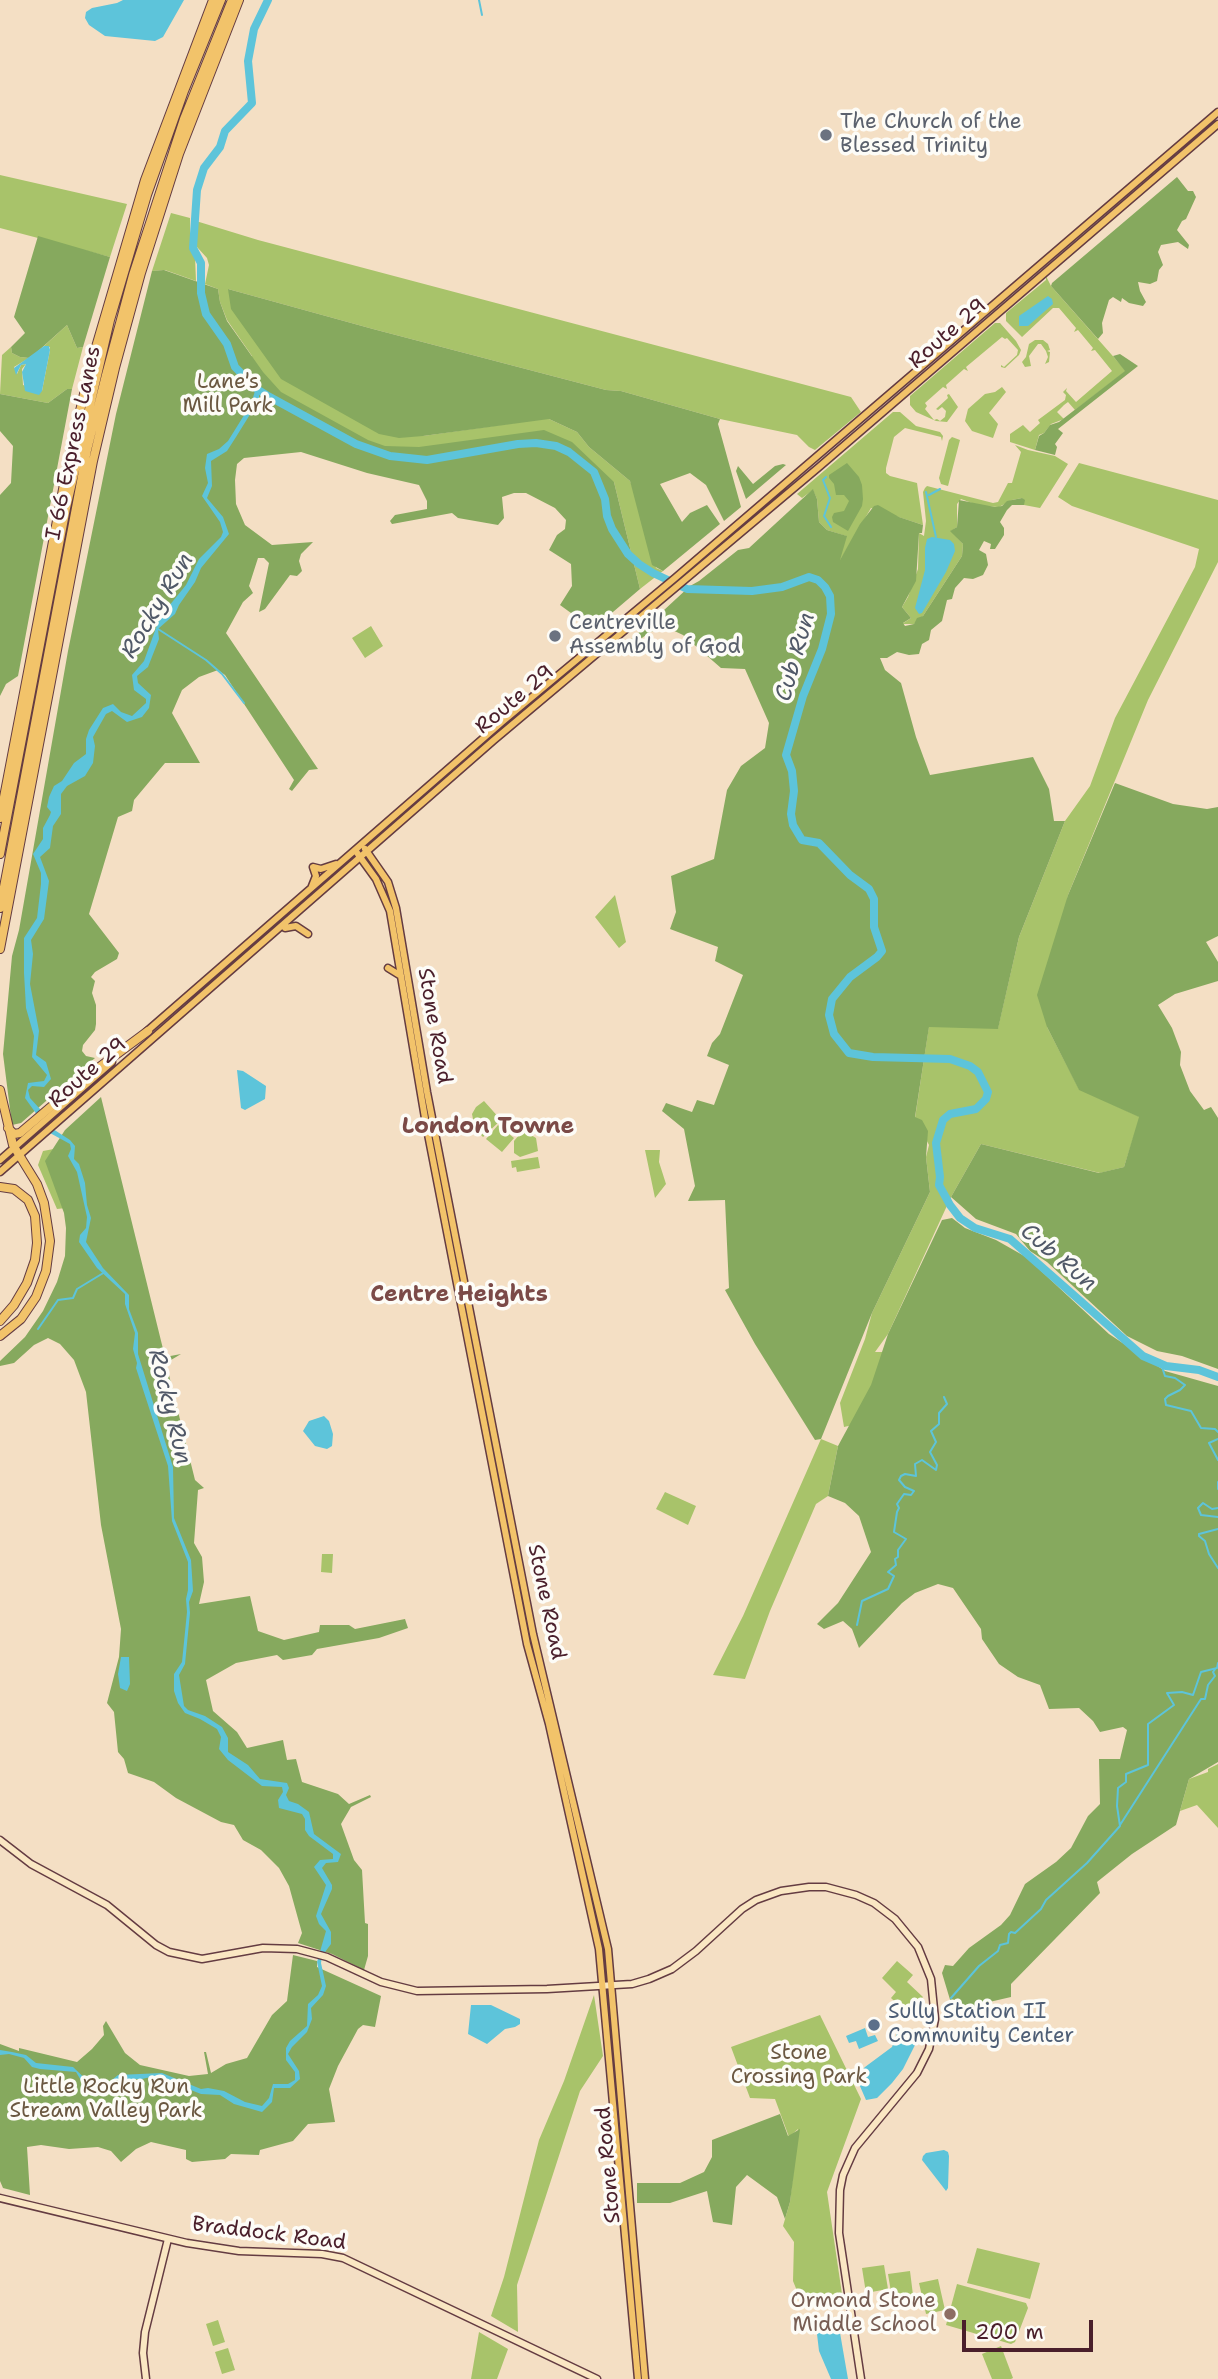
<!DOCTYPE html>
<style>
body{margin:0}
#map{position:relative;width:1218px;height:2379px;overflow:hidden;background:#f4dfc4;font-family:"Shantell Sans",sans-serif}
canvas{display:block}
.scale{position:absolute;left:962px;top:2320px;width:131px;height:32px;box-sizing:border-box;border:4px solid #4a1f2b;border-top:0;padding-left:9px;font-size:21px;line-height:24px;white-space:nowrap;color:#4a1f2b;-webkit-text-stroke:5px #fdfcf7;paint-order:stroke}
</style>
<div id="map">
<canvas width="1218" height="2379"></canvas>
<div class="scale">200 m</div>
</div>
<script>
const c = document.querySelector('canvas').getContext('2d');
c.lineJoin = 'round';
function paint(path, color) { c.fillStyle = color; c.fill(path, 'evenodd'); }
const toPath = rows => new Path2D(rows.map(r => 'M' + r).join(''));
function strokePath(path, color, width, dash) { c.strokeStyle = color; c.lineWidth = width; c.lineCap = dash ? 'butt' : 'round'; c.setLineDash(dash || []); c.stroke(path); }
function label(font, color, halo, rows, align = 'center') {
  c.font = font + ' "Shantell Sans",sans-serif'; c.lineWidth = 7; c.setLineDash([]); c.textBaseline = 'middle'; c.strokeStyle = halo; c.fillStyle = color; for (const [text, x, y, turn = 0] of rows) {
    c.save(); c.translate(x, y); c.rotate((+turn || 0) * Math.PI / 180); c.textAlign = isNaN(turn) ? turn : align; if (halo) c.strokeText(text, 0, 0); c.fillText(text, 0, 0); c.restore();
  }
}
paint(toPath([
 [0,175,127,204,110,257,0,228],
 [171,213,190,218,190,240,195,257,196,281,165,270,152,271],
 [196,221,258,240,851,397,861,412,815,450,809,447,797,435,720,419,621,391,606,390,373,329,228,289,423,436,542,419,549,419,577,432,589,447,630,481,634,491,656,568,663,571,640,589,614,482,417,463,190,420,252,356,227,320,220,302,218,289,205,284,209,265,207,258,197,247],
 [1046,276,1051,286,1126,371,1075,410,1068,402,1064,405,1057,412,1064,419,1051,424,1044,433,1039,435,1035,450,1010,442,1010,434,1023,425,1030,432,1040,423,1038,420,1065,400,1066,395,1063,392,1067,388,1066,391,1076,402,1112,371,1095,350,1091,351,1093,348,1078,330,1074,332,1076,328,1059,308,1053,308,1022,337,1006,321,1006,313,1046,280],
 [995,323,1000,323,1016,341,1021,350,1019,355,1005,368,1001,367,1001,365,1004,367,1017,355,1018,350,1007,338,1005,339,1002,337,966,367,968,371,964,369,946,385,947,389,943,387,925,403,927,406,925,409,934,420,937,419,940,421,945,417,946,411,942,407,938,410,936,409,948,398,947,395,949,394,958,407,947,422,936,421,916,412,910,405,910,396],
 [67,325,77,348,83,347,72,389,67,389,48,403,0,394,2,355,11,347,12,353,20,357,29,358,14,367,17,374,21,365,26,364,22,369,23,385,42,391,50,350,50,347,44,346],
 [1035,340,1043,340,1048,344,1050,350,1047,351,1050,352,1049,362,1045,364,1048,357,1046,351,1041,344,1038,344,1029,356,1031,366,1025,367,1022,362,1026,357,1029,344],
 [1002,387,1006,392,989,413,998,424,993,438,972,431,965,421,968,409,985,394,995,392],
 [893,412,900,412,916,426,940,432,943,436,942,441,941,437,905,428,894,437,886,468,886,473,890,476,917,483,923,525,871,508,838,564,846,536,827,530,819,522,817,499,813,490,802,498,797,494],
 [952,437,960,440,948,486,941,484,939,478,949,440],
 [1015,445,1028,450,1055,456,1068,464,1040,508,1024,505,1022,498,1012,500,999,507,980,506,961,499,957,504,957,527,951,531,963,544,962,556,923,616,914,624,902,624,911,618,902,607,908,597,918,569,919,533,924,536,926,521,923,492,925,488,927,486,993,503,998,502,1008,483,1012,483,1021,452],
 [1079,463,1218,500,1218,562,1148,700,1068,895,1047,1027,1079,1089,1140,1117,1124,1167,1100,1173,981,1144,951,1197,888,1334,875,1352,899,1352,883,1418,844,1427,840,1403,865,1339,872,1313,930,1192,926,1157,929,1145,915,1118,929,1026,998,1028,1019,937,1065,821,1090,786,1115,718,1195,567,1199,549,1072,506,1058,497],
 [371,626,383,646,365,658,352,638],
 [615,895,626,942,619,948,595,917],
 [484,1101,501,1120,483,1137,475,1129,472,1114,476,1107],
 [498,1125,514,1138,502,1152,486,1139],
 [526,1132,536,1138,538,1151,520,1157,514,1153,514,1141,519,1135],
 [59,1148,66,1208,57,1209,38,1165,43,1151],
 [645,1150,660,1150,659,1162,666,1184,655,1198],
 [538,1157,540,1168,517,1172,516,1167,512,1168,511,1161],
 [821,1439,838,1446,828,1496,816,1504,770,1611,745,1679,713,1675,743,1616],
 [665,1492,696,1506,688,1525,656,1509],
 [322,1554,333,1554,332,1573,321,1572],
 [1218,1764,1218,1828,1197,1805,1180,1811,1189,1779,1208,1772,1208,1769],
 [897,1961,913,1975,907,1982,923,1997,908,2014,891,1998,896,1992,882,1978],
 [594,1995,603,2056,580,2091,517,2285,518,2332,491,2316,504,2277,539,2140,564,2081],
 [820,2015,861,2099,827,2192,843,2301,804,2308,793,2281,794,2242,783,2226,790,2202,798,2129,789,2137,775,2099,750,2098,731,2047],
 [977,2248,1040,2263,1030,2299,967,2283],
 [884,2265,888,2289,866,2293,862,2268],
 [910,2271,913,2295,892,2298,888,2274],
 [938,2279,945,2310,926,2314,919,2283],
 [957,2284,1026,2303,1028,2308,1015,2342,1011,2344,946,2325],
 [218,2320,225,2342,213,2346,206,2324],
 [479,2332,508,2349,497,2379,471,2379],
 [1001,2346,1013,2378,1011,2379,992,2379,982,2354],
 [228,2348,235,2370,222,2374,215,2352]
]), '#a8c36a');
paint(toPath([
 [1177,177,1188,191,1193,191,1196,197,1186,219,1182,221,1177,230,1189,245,1188,249,1178,242,1161,245,1158,252,1163,265,1159,270,1157,281,1150,284,1138,282,1140,291,1146,302,1143,306,1129,303,1122,298,1121,302,1113,297,1109,300,1102,323,1103,333,1098,339,1051,286,1052,283],
 [38,236,110,257,83,347,77,348,67,325,36,353,29,358,20,357,12,353,11,347,25,333,14,317],
 [164,270,218,289,220,302,227,321,263,372,281,392,368,440,385,446,419,447,544,430,572,442,614,482,640,589,593,629,560,605,572,586,571,564,549,550,557,535,565,529,566,520,555,508,526,493,514,493,502,497,504,518,498,525,458,518,452,513,392,524,390,521,395,515,427,509,427,501,419,485,367,473,301,452,244,458,237,464,235,480,236,504,245,525,272,545,313,542,301,554,299,561,302,571,297,576,290,575,265,609,259,612,269,563,264,558,258,558,249,586,253,593,243,602,226,633,318,769,309,770,292,791,289,789,294,780,225,675,218,670,199,677,182,690,172,713,200,763,165,763,134,800,132,811,118,817,89,914,119,953,117,959,95,972,91,977,95,981,92,993,96,1005,96,1024,95,1030,83,1045,82,1051,86,1056,95,1058,21,1123,12,1125,3,1054,12,956,19,930,68,651,116,414,152,271],
 [228,289,373,329,606,390,621,391,720,419,718,424,741,507,724,521,706,485,690,473,660,484,682,522,690,513,707,505,720,524,663,571,652,565,630,481,589,447,577,432,549,419,423,436,399,438,379,434,281,379,231,309],
 [1120,354,1138,366,1058,429,1063,433,1055,444,1057,447,1055,455,1035,450,1039,436,1044,433,1050,425,1059,422,1125,371,1113,356],
 [67,389,72,389,18,676,6,684,0,696,0,495,11,483,13,446,0,431,0,394,48,403],
 [847,463,859,477,862,485,863,499,862,506,848,531,833,522,832,517,834,513,844,511,849,501,844,495,836,495,834,484,829,478,829,475],
 [783,464,786,465,746,499,736,471,738,466,753,484,775,466],
 [813,489,817,499,819,522,827,530,847,536,840,560,860,524,874,506,878,505,899,517,923,525,922,533,919,533,916,581,902,607,911,618,903,623,905,626,914,624,917,618,923,616,962,556,963,544,950,531,957,527,959,500,995,507,1002,506,1007,501,1022,498,1025,500,1024,505,1012,505,1007,510,1000,522,1004,528,1004,535,995,549,990,549,991,544,984,541,979,550,986,554,988,565,983,575,973,579,964,578,955,588,952,599,947,600,942,621,931,630,929,640,922,644,919,654,909,655,897,652,887,658,880,658,885,670,901,683,916,737,930,775,1033,757,1049,789,1054,821,1065,821,1019,937,998,1029,929,1027,915,1117,922,1120,928,1131,926,1157,930,1192,872,1313,821,1439,815,1440,755,1344,725,1290,729,1288,725,1200,688,1201,695,1186,684,1129,662,1111,666,1103,692,1112,697,1100,714,1105,729,1065,707,1056,712,1043,720,1034,743,975,715,961,718,947,670,929,676,912,671,876,714,859,727,790,741,766,765,748,769,723,745,669,721,668,683,635,666,627,650,632,619,655,616,652,649,624,661,621,663,611,690,586,699,581,738,550,749,548],
 [1115,783,1173,804,1207,809,1218,807,1218,936,1206,942,1218,962,1218,981,1175,994,1158,1005,1172,1028,1181,1052,1180,1065,1190,1091,1204,1110,1211,1107,1218,1118,1218,1369,1182,1356,1157,1351,1127,1336,1047,1262,1030,1251,1016,1234,976,1219,951,1197,981,1144,1099,1173,1124,1167,1139,1117,1079,1090,1047,1027,1037,995,1068,895],
 [101,1097,165,1357,181,1354,166,1363,195,1480,204,1488,198,1490,194,1543,202,1557,204,1582,199,1604,250,1596,258,1631,284,1640,319,1632,320,1625,349,1625,355,1629,405,1619,408,1628,379,1638,317,1649,312,1655,283,1660,277,1655,236,1663,206,1680,213,1711,237,1732,247,1748,283,1740,287,1760,296,1759,302,1782,338,1794,349,1804,370,1795,371,1797,351,1807,341,1824,354,1860,362,1870,365,1923,368,1924,368,1956,364,1970,332,1954,298,1943,302,1933,289,1886,279,1868,261,1850,243,1840,234,1825,221,1822,176,1798,154,1782,128,1773,124,1759,118,1752,114,1712,107,1703,119,1657,121,1629,101,1525,86,1392,74,1360,60,1344,48,1338,34,1345,14,1363,0,1366,0,1361,25,1337,43,1311,57,1282,65,1256,66,1228,64,1213,45,1161,65,1130],
 [952,1218,965,1228,996,1240,1026,1257,1109,1334,1165,1371,1218,1386,1218,1762,1189,1779,1176,1825,1132,1854,1097,1882,1100,1893,1011,1984,1011,1997,985,2003,968,2016,951,2003,942,1973,945,1965,953,1966,969,1948,1001,1925,1010,1915,1025,1884,1056,1862,1071,1848,1088,1816,1100,1804,1099,1759,1120,1759,1127,1730,1123,1727,1100,1732,1093,1721,1079,1708,1049,1709,1040,1685,1018,1677,999,1664,982,1639,981,1629,953,1588,938,1584,915,1593,902,1603,859,1648,852,1629,843,1621,824,1629,817,1624,838,1603,871,1552,859,1516,845,1503,828,1496,838,1446,871,1385,888,1334,942,1220],
 [293,1955,317,1961,317,1967,381,1996,375,2027,363,2025,358,2029,338,2066,329,2089,335,2122,308,2124,293,2141,260,2150,259,2155,231,2154,225,2159,192,2162,186,2159,186,2150,151,2142,136,2149,121,2162,111,2151,98,2147,69,2149,41,2145,27,2147,30,2195,3,2188,0,2181,0,2044,19,2051,19,2048,77,2062,92,2049,104,2035,103,2026,106,2021,125,2053,140,2065,189,2076,208,2074,204,2052,206,2052,211,2073,226,2064,247,2058,272,2015,287,2001],
 [780,2114,788,2136,800,2129,790,2202,785,2219,777,2197,747,2175,736,2187,732,2225,713,2222,707,2191,670,2203,637,2203,637,2183,680,2183,704,2172,712,2157,712,2140]
]), '#86a95e');
paint(toPath([
 [123,0,184,0,163,37,155,41,105,36,89,25,85,18,86,12,92,8,117,3],
 [1048,296,1052,299,1053,304,1028,326,1019,326,1019,316],
 [44,346,49,346,50,350,42,391,39,395,25,391,22,372,26,364,21,365,16,375,14,368],
 [255,391,259,392,259,400,236,437,227,451,211,461,212,486,207,498,223,517,229,534,201,568,195,582,179,605,175,614,158,629,159,639,148,667,137,676,138,683,151,695,149,708,142,717,127,722,112,711,106,714,93,737,95,746,93,763,85,776,67,786,61,794,61,814,53,826,50,848,40,857,49,881,44,919,31,940,33,954,30,984,39,1031,36,1055,46,1062,51,1079,44,1087,32,1086,28,1090,30,1098,40,1109,42,1116,53,1129,70,1140,75,1146,74,1159,79,1164,85,1183,87,1205,91,1218,86,1242,103,1268,129,1295,129,1309,138,1333,138,1354,173,1467,174,1518,191,1560,193,1591,189,1602,190,1613,185,1664,179,1675,184,1706,188,1710,205,1716,222,1727,228,1738,228,1752,248,1765,260,1779,287,1783,289,1788,286,1795,289,1801,298,1804,309,1812,314,1834,341,1854,338,1862,326,1863,322,1868,332,1885,332,1889,321,1914,331,1932,331,1944,322,1956,321,1963,326,1986,323,1995,311,2008,312,2019,307,2032,292,2047,288,2054,299,2071,300,2079,290,2088,274,2088,272,2102,262,2112,234,2104,220,2095,201,2094,155,2076,142,2079,117,2079,104,2092,95,2092,82,2082,76,2072,40,2069,32,2067,24,2058,9,2054,0,2055,0,2050,12,2052,26,2055,36,2063,73,2067,94,2087,103,2087,118,2075,162,2073,201,2089,208,2088,224,2091,245,2102,262,2106,269,2098,273,2084,288,2084,295,2080,295,2072,286,2060,286,2048,290,2041,307,2026,308,2004,318,1995,322,1986,317,1962,326,1931,319,1924,316,1916,326,1885,314,1867,320,1860,333,1859,333,1854,309,1836,305,1830,305,1819,302,1814,279,1808,278,1800,283,1792,282,1787,262,1786,228,1760,219,1749,221,1737,217,1729,200,1719,185,1713,178,1703,174,1691,174,1674,182,1662,187,1612,186,1599,188,1590,188,1562,172,1521,168,1466,136,1368,137,1363,133,1349,135,1333,125,1304,125,1294,97,1268,79,1242,80,1235,86,1228,87,1217,77,1172,68,1156,71,1149,70,1144,50,1133,25,1098,28,1083,44,1081,47,1075,32,1057,34,1036,26,1008,24,973,24,938,37,918,41,884,41,873,33,854,43,839,43,828,50,815,51,812,47,807,49,797,54,786,62,781,74,763,86,754,86,739,89,730,103,708,113,704,121,712,132,716,146,703,146,699,134,690,132,675,144,661,160,617,186,585,199,559,221,537,223,532,220,522,202,496,208,483,205,468,207,454,219,449,228,441,251,404],
 [932,537,950,540,954,544,955,551,946,572,922,613,919,614,915,608,925,570,925,548,927,539],
 [237,1070,243,1071,266,1086,265,1099,245,1110,241,1108],
 [324,1416,329,1421,333,1434,332,1446,327,1449,315,1446,303,1431,309,1421],
 [121,1657,129,1657,130,1684,127,1691,120,1688,118,1674],
 [471,2005,491,2005,520,2019,520,2024,515,2027,505,2029,487,2044,468,2034],
 [865,2028,868,2037,875,2035,878,2041,859,2049,856,2041,849,2043,846,2036],
 [899,2028,906,2029,915,2035,916,2043,903,2069,892,2083,877,2098,866,2100,856,2077,865,2067,892,2047],
 [944,2150,948,2152,949,2156,948,2188,946,2191,922,2160,923,2156,926,2153],
 [831,2324,839,2327,848,2379,831,2379,819,2351,817,2334,825,2328,829,2330]
]), '#5dc4da');
strokePath(toPath([
 [479,0,482,15],
 [826,477,823,480,830,498,824,516,831,527],
 [926,492,936,537],
 [929,495,940,489],
 [158,629,206,660,222,674,244,703],
 [38,1329,58,1300,73,1298,77,1289,105,1272],
 [1161,1364,1165,1376,1175,1378,1185,1385,1180,1390,1168,1396,1165,1399,1166,1405,1191,1411,1201,1428,1215,1429,1218,1432],
 [1218,1439,1209,1443,1218,1460],
 [1218,1482,1218,1489],
 [1218,1508,1212,1509,1203,1503,1198,1508,1201,1515,1218,1517],
 [1218,1529,1199,1534,1199,1536,1205,1541,1209,1554,1218,1568],
 [857,1625,862,1601,888,1589,894,1576,888,1572,896,1565,895,1559,898,1557,898,1550,906,1539,894,1532,897,1512,899,1508,897,1504,904,1494,911,1495,914,1491,905,1487,899,1480,901,1476,905,1474,916,1476,915,1464,922,1460,936,1470,937,1465,930,1452,936,1442,931,1431,939,1424,939,1413,947,1404,944,1397],
 [1120,1825,1201,1699,1205,1699,1208,1685,1215,1676,1213,1672,1216,1668],
 [951,1998,979,1966,998,1951,1000,1945,1008,1943,1009,1934,1011,1932,1015,1933,1041,1909,1046,1900,1087,1863,1120,1826,1117,1806,1118,1788,1126,1782,1126,1774,1148,1765,1148,1724,1174,1705,1167,1693,1182,1692,1193,1695,1201,1672,1217,1668,1218,1663]
]), '#5dc4da', 2);
strokePath(toPath([
 [268,0,254,29,248,61,252,103,225,131,220,147,204,168,197,190,193,248,201,263,201,293,206,314,227,344,235,367,257,389,268,396,356,444,390,456,427,460,518,444,536,443,556,446,569,452,594,472,605,499,607,516,612,529,628,554,639,564,653,573,687,589,752,591,782,587,809,577,818,580,825,587,830,596,831,614,822,649,803,696,786,755,792,771,794,791,791,814,793,825,802,840,819,843,850,875,869,889,874,899,874,927,882,951,877,957,850,977,832,999,829,1015,834,1034,849,1053,873,1057,950,1059,970,1066,978,1072,988,1092,986,1099,976,1109,950,1114,943,1120,936,1143,940,1177,939,1185,950,1205,960,1218,975,1228,1010,1239,1143,1356,1166,1366,1199,1370,1218,1377]
]), '#5dc4da', 8);
const secondary = toPath([
 [0,1840,31,1864,107,1905,156,1945,169,1952,202,1959,263,1948,297,1949,327,1957,381,1982,417,1991,547,1989,632,1984,649,1979,672,1969,696,1951,742,1909,756,1900,781,1891,809,1887,826,1887,856,1895,874,1903,895,1919,918,1947,931,1979,935,2019,929,2049,917,2073,855,2148,843,2175,840,2190,839,2233,861,2379],
 [0,2198,187,2243,239,2251,322,2254,343,2258,597,2379],
 [146,2379,143,2353,145,2332,168,2239]
]);
const primary = toPath([
 [365,849,388,882,396,908,427,1092,533,1634,608,1949,645,2379],
 [355,850,376,879,390,911,426,1124,527,1644,549,1724,599,1949,638,2379],
 [312,886,316,876,313,867,321,869,336,864],
 [285,928,296,926,308,934],
 [388,968,401,976],
 [146,1032,502,722,675,578,1218,112],
 [0,1160,112,1062],
 [0,1172,494,740,819,467,1218,124]
]);
const highway = toPath([
 [0,818,69,458,91,364,145,180,213,0],
 [0,854,66,508,110,320,147,195,184,91,221,0],
 [0,908,87,450,106,375,133,275,184,119,232,0],
 [0,949,93,461,115,368,141,273,179,154,239,0],
 [0,1090,13,1145,37,1184,44,1203,50,1241,46,1271,36,1297,21,1319,0,1336],
 [8,1128,14,1134,20,1133,86,1077,148,1031],
 [0,1187,14,1189,28,1200,35,1216,37,1243,35,1260,27,1283,14,1305,0,1321]
]);
strokePath(secondary, '#643c42', 9);
strokePath(primary, '#643c42', 9);
strokePath(highway, '#643c42', 10);
strokePath(secondary, '#fae7c3', 6);
strokePath(primary, '#f2c36a', 6);
strokePath(highway, '#f2c36a', 8);
for (const [x, y, r, color] of [
 [826,135,7,"#6b7280"],
 [555,636,7,"#6b7280"],
 [874,2025,7,"#5c6f8a"],
 [950,2314,7,"#8d6e63"]
]) { const dot = new Path2D(); dot.arc(x, y, r, 0, 2 * Math.PI); c.fillStyle = color; c.fill(dot); strokePath(dot, '#fdfcf7', 2.5); }
label('21px', '#5b616d', '#fdfcf7', [
 ["The Church of the",840,123],
 ["Blessed Trinity",840,147],
 ["Centreville",569,624],
 ["Assembly of God",569,648]
], 'left');
label('21px', '#4a1f2b', '#fdfcf7', [
 ["Route 29",948,334,-41],
 ["I 66 Express Lanes",74,443,-78],
 ["Route 29",515,700,-40],
 ["Stone Road",434,1026,80],
 ["Route 29",88,1073,-41],
 ["Stone Road",546,1602,78],
 ["Stone Road",609,2165,-95],
 ["Braddock Road",269,2234,7]
]);
label('21px', '#6b5841', '#fdfcf7', [
 ["Lane's",228,383],
 ["Mill Park",228,407],
 ["Stone",799,2054],
 ["Crossing Park",799,2078],
 ["Little Rocky Run",106,2088],
 ["Stream Valley Park",106,2112]
]);
label('21px', '#4e5e75', '#fdfcf7', [
 ["Sully Station II",888,2013],
 ["Community Center",888,2037]
], 'left');
label('21px', '#785e54', '#fdfcf7', [
 ["Ormond Stone",936,2302],
 ["Middle School",936,2326]
], 'right');
label('italic 23px', '#515968', '#fdfcf7', [
 ["Rocky Run",158,606,-59],
 ["Cub Run",796,657,-74],
 ["Cub Run",1058,1258,40],
 ["Rocky Run",169,1407,76]
]);
label('bold 23px', '#7b4a47', '#fdfcf7', [
 ["London Towne",488,1127],
 ["Centre Heights",459,1295]
]);
</script>
